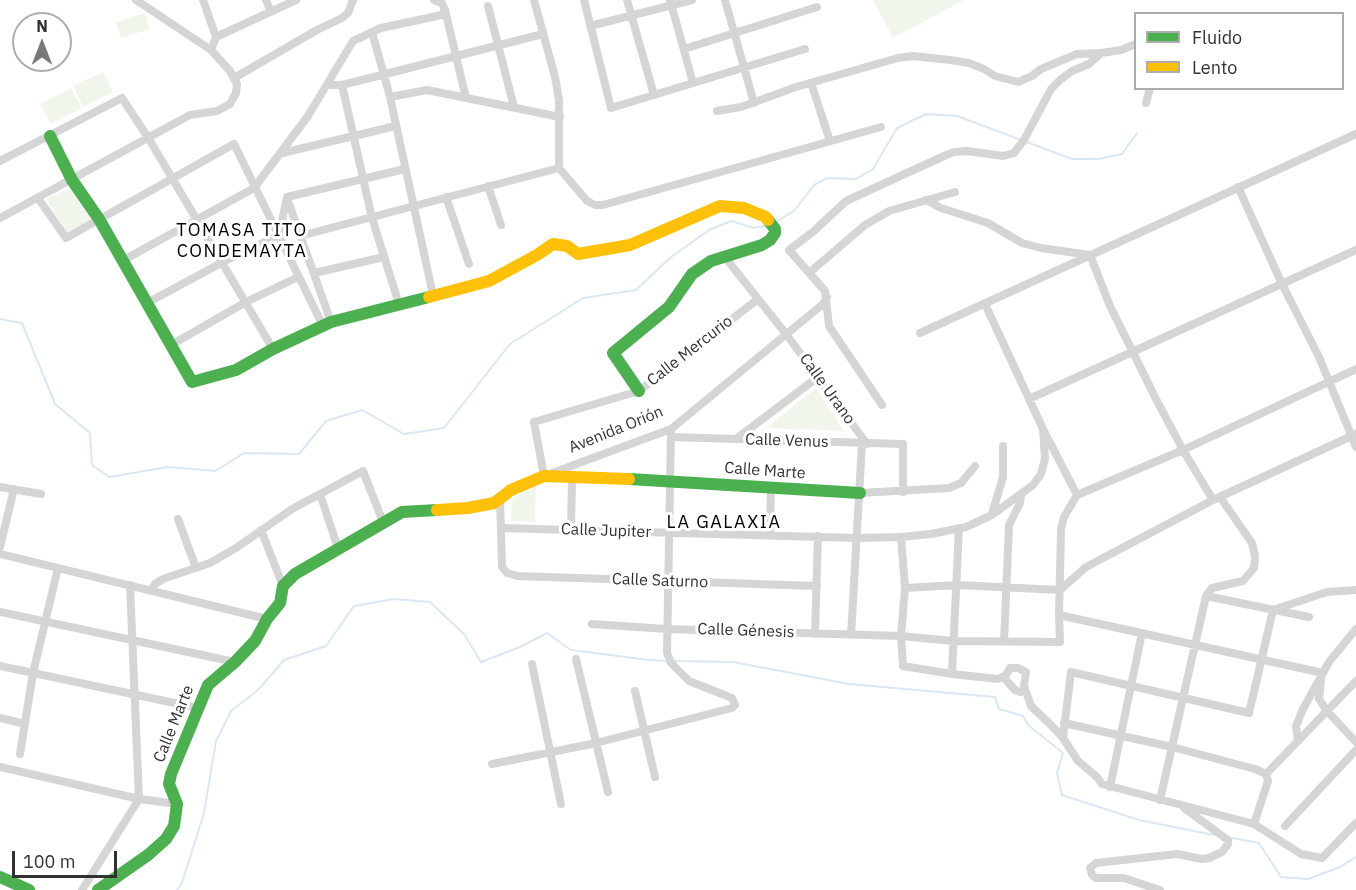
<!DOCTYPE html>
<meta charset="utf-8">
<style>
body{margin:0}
#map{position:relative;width:1356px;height:890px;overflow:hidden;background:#fff;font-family:"IBM Plex Sans",sans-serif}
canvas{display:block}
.legend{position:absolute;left:1134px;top:12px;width:210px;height:78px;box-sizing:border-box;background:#fff;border:2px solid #adadad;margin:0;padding:8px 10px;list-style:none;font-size:18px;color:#313131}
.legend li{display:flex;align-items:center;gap:12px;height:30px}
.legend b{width:30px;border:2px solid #adadad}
.north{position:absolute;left:12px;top:12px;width:60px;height:60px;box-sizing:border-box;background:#fff;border:2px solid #adadad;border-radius:50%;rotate:0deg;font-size:16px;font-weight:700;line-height:24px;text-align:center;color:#313131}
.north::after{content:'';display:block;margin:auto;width:21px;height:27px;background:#797979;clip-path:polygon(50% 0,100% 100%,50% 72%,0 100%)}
.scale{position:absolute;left:12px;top:851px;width:105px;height:27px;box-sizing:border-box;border:3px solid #313131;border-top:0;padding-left:8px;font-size:18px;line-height:21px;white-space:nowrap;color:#313131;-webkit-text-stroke:4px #fff;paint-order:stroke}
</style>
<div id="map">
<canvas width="1356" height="890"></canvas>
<ul class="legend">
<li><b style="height:8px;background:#4caf50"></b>Fluido</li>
<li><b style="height:8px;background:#ffc107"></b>Lento</li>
</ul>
<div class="north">N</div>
<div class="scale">100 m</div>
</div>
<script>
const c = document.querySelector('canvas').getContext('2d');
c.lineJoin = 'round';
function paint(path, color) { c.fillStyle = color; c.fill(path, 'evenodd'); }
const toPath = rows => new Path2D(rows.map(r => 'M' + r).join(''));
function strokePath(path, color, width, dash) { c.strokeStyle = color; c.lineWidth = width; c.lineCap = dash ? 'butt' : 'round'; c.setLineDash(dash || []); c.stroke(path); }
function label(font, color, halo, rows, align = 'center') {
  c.font = font + ' "IBM Plex Sans",sans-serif'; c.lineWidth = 6; c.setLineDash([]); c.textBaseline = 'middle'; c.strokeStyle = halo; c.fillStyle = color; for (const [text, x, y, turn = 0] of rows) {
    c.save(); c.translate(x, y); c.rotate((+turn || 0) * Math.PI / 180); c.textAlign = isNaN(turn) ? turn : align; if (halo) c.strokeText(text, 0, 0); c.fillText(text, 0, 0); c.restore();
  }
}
paint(toPath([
 [873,0,964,0,893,38],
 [145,13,150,29,121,38,116,22],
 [103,72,113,92,83,107,73,86],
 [71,88,82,108,51,124,40,104],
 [74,186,95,219,67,234,46,199],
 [816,388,844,431,766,428],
 [536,485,535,522,511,521,512,499]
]), '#f1f6ed');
strokePath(toPath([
 [776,222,794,211,814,185,827,178,856,179,873,169,897,128,926,114,957,116,1072,159,1098,159,1122,154,1137,133],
 [0,319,22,323,55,404,90,433,92,465,109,477,168,467,215,471,244,453,299,454,326,421,362,410,404,434,444,428,510,344,583,298,636,290,671,257,709,230,731,221,754,228,765,226],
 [673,661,733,662,849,684,995,697,999,709,1023,716,1028,725,1063,753,1057,773,1062,795,1139,820,1214,835],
 [1232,838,1259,843,1281,877,1308,879,1340,867,1356,857],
 [177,890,182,883,204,813,216,741,231,711,259,689,284,660,326,646,354,606,394,599,430,602,464,634,481,662,520,647,547,633,571,650,649,660,667,661]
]), '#dbe7f3', 2);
strokePath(toPath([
 [203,0,216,37],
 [266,0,271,12],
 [434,0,442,3,445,10,466,98],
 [534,0,555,77,559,100,559,168,587,201,595,205,603,205,881,127],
 [584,0,611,108,805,49],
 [627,0,654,95],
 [670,0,693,83],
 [725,0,754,103],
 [488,6,514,107],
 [590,26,692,0],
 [372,32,390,97,433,295],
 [684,49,817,7],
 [211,50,216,37,296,0],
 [234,78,317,30,342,18,348,13,353,0],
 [811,83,830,141],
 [327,85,342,85,543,34],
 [342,85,372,218,399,304],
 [390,97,427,90,560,117],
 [1146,103,1150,88],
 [717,111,741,107,796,87,898,58,913,56,950,60,969,63,984,69,995,76,1018,82,1032,76,1041,69,1077,54,1101,53],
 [282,153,396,126],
 [0,161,122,98,149,139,273,349],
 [488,186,501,225],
 [1238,187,1282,284,1319,357,1356,447],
 [446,197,469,264],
 [38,198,66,238,234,144,323,326],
 [287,198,331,322],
 [926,200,941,208,988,223,1022,243,1041,248,1090,255,1110,306,1156,399,1183,450,1213,500],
 [0,218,190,115,217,111,230,104,236,93,237,84,230,71,211,50,136,0],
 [300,236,559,168],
 [724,256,786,334,867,444],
 [122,261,254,188,308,116,353,41,381,28,442,15,445,10],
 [314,273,384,257],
 [809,273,865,225,889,211,955,192],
 [758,299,639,391,534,422,544,476,671,429,823,304,827,297],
 [147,303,223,262,279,235,287,197,405,169],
 [985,304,1043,429,1077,495],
 [920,333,1356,134],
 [171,345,246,302,298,277],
 [1029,399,1356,250],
 [882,405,829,326,825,291,789,250,814,231,846,201,944,156,954,152,967,151,1003,156,1014,153,1024,140,1051,89,1060,80,1072,71,1089,64,1101,53,1121,50,1136,44],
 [671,437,903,444,903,492],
 [736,439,818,377],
 [0,487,41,494],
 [860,493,949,488,961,483,975,466],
 [320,494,338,548],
 [500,498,502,567,507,573,517,576,817,586],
 [992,514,1003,477,1003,446],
 [178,519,196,568],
 [501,528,856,538,901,537,931,534,966,527,992,515,1033,485,1041,474,1045,459,1043,429],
 [261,530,283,586],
 [571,530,572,478],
 [770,535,771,488],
 [901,537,905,588,901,636,903,666,952,674,998,679,1006,675,1010,668,1018,668,1026,672,1024,686,1031,706,1052,726,1063,738,1078,761,1097,777,1102,784,1254,824,1301,854,1322,858,1356,823],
 [0,547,14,489],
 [0,554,267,619],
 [905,588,957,585,1060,590,1086,567,1213,500,1356,434],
 [151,590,155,584,163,579,210,563,236,548,292,509,363,471,383,522],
 [1206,596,1309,617],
 [0,612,235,662],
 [1059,615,1323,673],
 [592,624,667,629,901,636,953,641,1060,642,1059,615,1061,529,1064,517,1077,495,1183,450,1356,369],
 [815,634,818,536],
 [851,635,862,444],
 [1004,642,1009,525,1020,503,1021,494],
 [576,659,608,792],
 [532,664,561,804],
 [0,666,198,708],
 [952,674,959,528],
 [1006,680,1015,690,1020,692,1025,690],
 [1321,680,1319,699,1327,711,1356,742],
 [635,691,655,777],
 [0,718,25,724],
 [1064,723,1172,747,1255,769,1266,774,1268,781,1254,824],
 [1063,738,1071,672,1249,713,1273,610,1327,592,1356,590],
 [1298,741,1296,726,1303,709,1329,662,1356,629],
 [20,754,33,673,58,568],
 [492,764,596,743,732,708,735,705,732,698,689,681,671,663,667,653,671,429],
 [0,767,139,799,177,804],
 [1266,774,1356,681],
 [1110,787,1142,633],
 [1160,800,1206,596,1212,588,1243,581,1254,568,1255,556,1252,543,1220,497],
 [1285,826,1356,750],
 [82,890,139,799,130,585],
 [1160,890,1124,878,1096,878,1092,875,1090,868,1096,863,1177,854,1202,859,1209,858,1222,852,1228,844,1228,840,1184,808]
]), '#d5d5d5', 8);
strokePath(toPath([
 [50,136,72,180,99,219,192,382,236,370,273,349,331,322,429,297],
 [639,391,613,353,669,307,692,274,711,261,762,245,770,240,775,233,775,229,768,220],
 [629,479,860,493],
 [0,877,29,890],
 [98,890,148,855,166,839,174,826,177,804,169,784,171,774,208,685,235,662,255,641,267,619,280,603,283,586,295,574,402,512,437,510]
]), '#4caf50', 12);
strokePath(toPath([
 [429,297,489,281,537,255,553,244,567,246,578,254,630,245,720,206,744,208,766,217,768,220],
 [437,510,468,508,494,503,511,490,544,476,629,479]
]), '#ffc107', 12);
label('16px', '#313131', '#fff', [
 ["Calle Mercurio",690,351,-38],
 ["Calle Urano",827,389,54],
 ["Avenida Orión",616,430,-22],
 ["Calle Venus",787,441,2],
 ["Calle Marte",765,471,4],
 ["Calle Jupiter",606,531,2],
 ["Calle Saturno",660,581,2],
 ["Calle Génesis",746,631,2],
 ["Calle Marte",174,724,-68]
]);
c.letterSpacing = '1.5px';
label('18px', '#000', '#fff', [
 ["TOMASA TITO",242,231],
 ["CONDEMAYTA",242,252],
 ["LA GALAXIA",724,523]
]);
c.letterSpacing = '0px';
</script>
